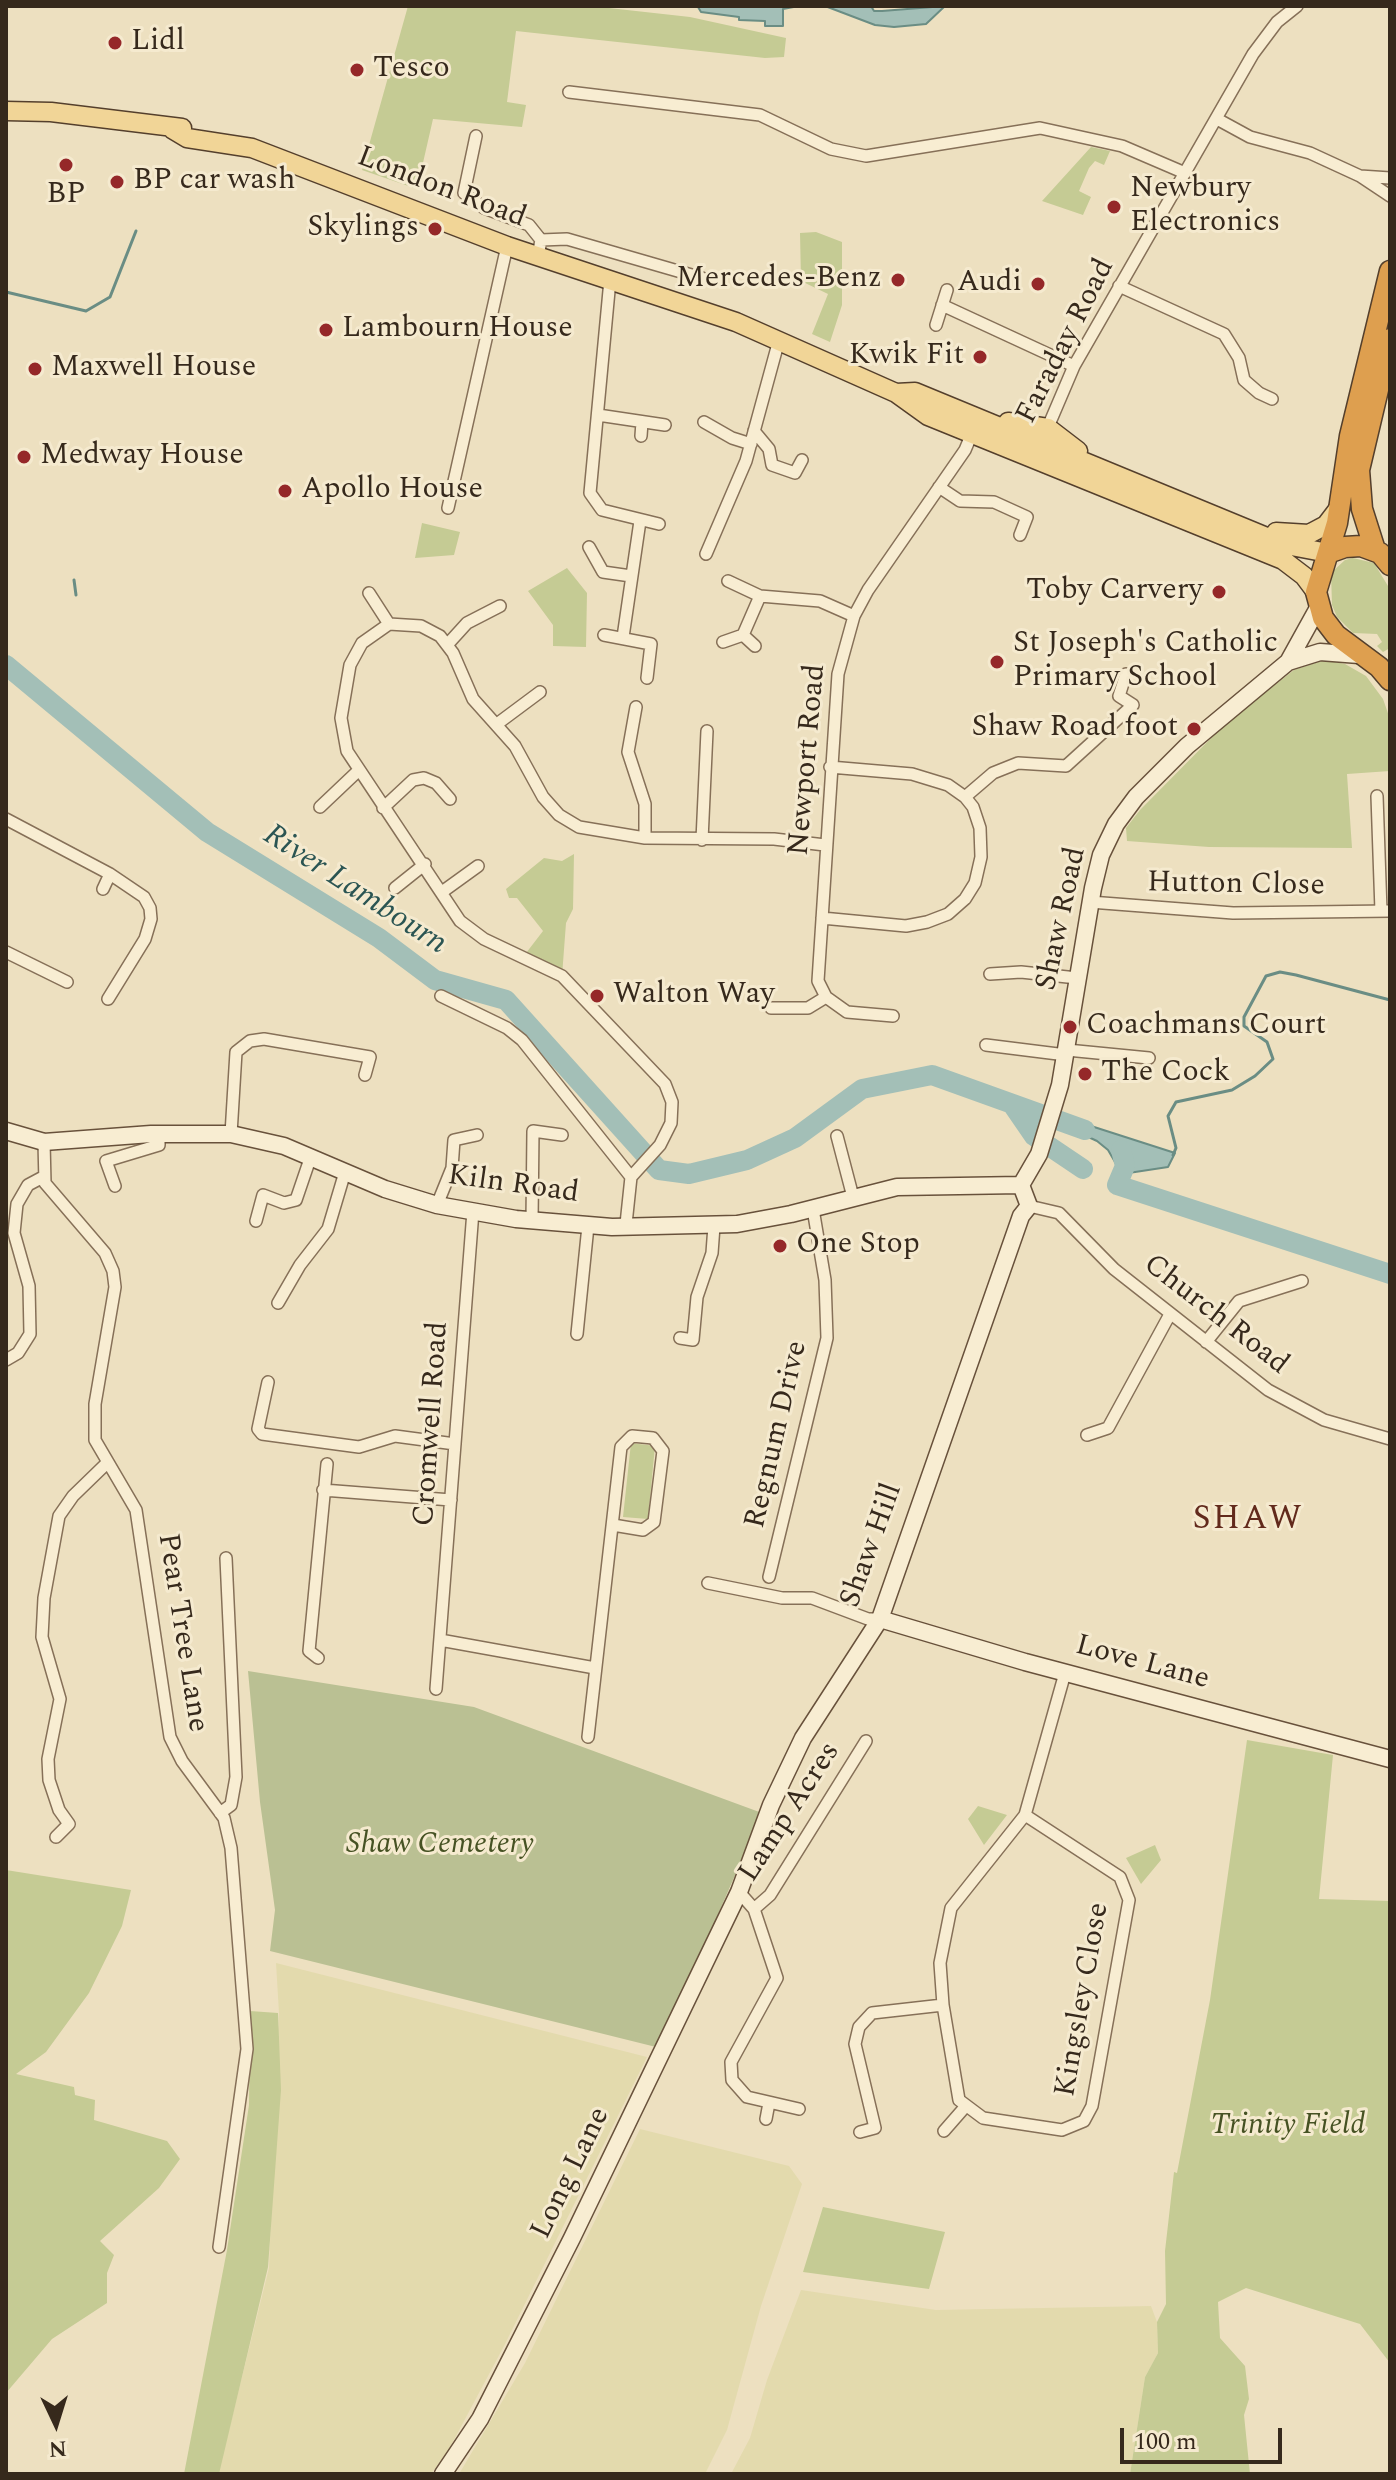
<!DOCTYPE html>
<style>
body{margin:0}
#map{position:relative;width:1396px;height:2480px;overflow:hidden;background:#ede0c0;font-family:Spectral,serif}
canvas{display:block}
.frame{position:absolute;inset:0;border:8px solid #36291c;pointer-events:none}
.north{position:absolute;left:16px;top:2384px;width:80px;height:80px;-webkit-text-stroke:6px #f5eacf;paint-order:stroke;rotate:176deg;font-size:22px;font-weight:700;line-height:32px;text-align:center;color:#36291c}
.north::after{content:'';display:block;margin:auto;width:28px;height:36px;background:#36291c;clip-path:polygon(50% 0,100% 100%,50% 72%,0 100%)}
.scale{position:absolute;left:1120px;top:2428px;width:162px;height:36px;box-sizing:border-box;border:4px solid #36291c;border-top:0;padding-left:10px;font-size:24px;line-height:28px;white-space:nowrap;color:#36291c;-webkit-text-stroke:6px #f5eacf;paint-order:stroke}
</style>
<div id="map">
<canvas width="1396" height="2480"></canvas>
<div class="frame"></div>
<div class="north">N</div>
<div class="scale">100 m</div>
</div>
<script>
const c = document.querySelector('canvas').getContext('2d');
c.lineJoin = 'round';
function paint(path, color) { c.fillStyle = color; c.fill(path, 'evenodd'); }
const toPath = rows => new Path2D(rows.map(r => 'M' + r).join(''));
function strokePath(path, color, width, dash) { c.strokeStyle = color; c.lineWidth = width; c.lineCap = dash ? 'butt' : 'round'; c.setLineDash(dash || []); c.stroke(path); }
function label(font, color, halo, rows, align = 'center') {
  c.font = font + ' Spectral,serif'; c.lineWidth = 6; c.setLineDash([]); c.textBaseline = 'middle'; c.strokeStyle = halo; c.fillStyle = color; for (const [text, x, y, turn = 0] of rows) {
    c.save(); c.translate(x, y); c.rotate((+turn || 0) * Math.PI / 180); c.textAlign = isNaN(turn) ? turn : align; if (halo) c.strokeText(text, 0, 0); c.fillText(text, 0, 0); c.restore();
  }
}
paint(toPath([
 [276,1963,647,2057,504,2346,448,2451,431,2474,218,2474,269,2268,279,2013],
 [640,2129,789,2166,802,2184,761,2306,727,2430,705,2474,459,2474,525,2363],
 [801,2290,936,2310,1151,2306,1157,2322,1158,2353,1145,2377,1130,2474,731,2474,750,2438,767,2380]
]), '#e3daad');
paint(toPath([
 [408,6,591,6,690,17,786,38,784,57,765,58,516,31,507,102,526,105,522,127,433,119,417,189,362,170],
 [1091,147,1110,151,1104,165,1095,161,1089,168,1079,191,1091,197,1083,215,1042,201],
 [816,232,842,242,842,305,830,342,812,334,828,294,801,281,800,233],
 [422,523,460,532,454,555,415,558],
 [1353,558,1374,563,1388,586,1390,648,1383,652,1377,646,1382,642,1377,634,1353,633,1337,617,1332,605,1331,573,1345,560],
 [567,568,587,593,586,647,553,646,553,625,528,591],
 [1325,660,1345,664,1366,676,1383,699,1390,719,1390,771,1347,774,1352,848,1209,847,1127,841,1126,828,1140,810,1226,723,1294,670],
 [574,854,573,909,566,923,562,976,523,957,543,931,517,898,509,898,506,889,544,858,562,861],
 [631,1443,655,1446,648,1519,623,1517],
 [1247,1740,1333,1755,1319,1899,1390,1901,1390,2363,1360,2324,1246,2288,1218,2302,1220,2338,1245,2366,1249,2399,1244,2415,1250,2474,1130,2474,1145,2377,1158,2353,1157,2322,1166,2304,1165,2251,1174,2172,1177,2173,1210,2000],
 [978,1806,1007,1815,984,1845,968,1819],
 [1155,1845,1161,1860,1141,1884,1126,1858],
 [6,1870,131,1890,122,1926,89,1993,46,2052,16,2074,74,2087,75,2095,95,2100,94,2120,167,2141,180,2159,159,2188,100,2241,114,2255,107,2273,107,2303,52,2339,6,2393],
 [250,2011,278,2013,281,2090,268,2267,219,2474,184,2474,227,2250,249,2105],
 [823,2207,945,2232,929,2289,803,2272]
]), '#c5cb94');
paint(toPath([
 [248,1671,474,1707,762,1813,660,2048,270,1951,275,1910,260,1802]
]), '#bac093');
const water = toPath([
 [688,6,799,6,783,9,783,26,765,26,765,21,739,20,739,17,701,12,698,7,688,6],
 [825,6,871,6,874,11,882,11,945,6,926,24,894,27,875,25,825,6],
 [1063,1117,1175,1153,1168,1167,1122,1174,1108,1150,1097,1141,1060,1124,1063,1117]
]);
paint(water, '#a3bfb7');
strokePath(water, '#6a8d84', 2);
strokePath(toPath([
 [6,292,86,311,110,297,136,231],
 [74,580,76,595],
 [1173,1155,1176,1148,1168,1116,1176,1102,1232,1090,1255,1076,1273,1059,1267,1042,1244,1026,1244,1017,1266,976,1280,972,1296,975,1390,1000]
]), '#6a8d84', 3);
strokePath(toPath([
 [6,665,207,832,379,938,435,980,506,1000,659,1170,689,1174,747,1160,795,1138,862,1089,932,1075,1085,1130],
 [1012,1104,1034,1136,1083,1169],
 [1121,1150,1125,1166,1117,1185,1390,1274]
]), '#a3bfb7', 20);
const street = toPath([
 [569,92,760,115,831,149,866,156,1040,128,1122,146,1185,173],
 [1217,119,1250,137,1310,153,1360,176,1390,196],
 [476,136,464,193,484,208,529,225,541,240,538,256],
 [1360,176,1390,178],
 [541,240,567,239,702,278],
 [610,280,590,493,602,510,659,524],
 [1119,286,1224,334,1239,358,1244,380,1259,393,1272,399],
 [942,305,1074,366],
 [936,325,947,290],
 [598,415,665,425],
 [704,422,732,438,751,444],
 [754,431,769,449,772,465,795,473,802,460],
 [1045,434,1074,366,1253,54,1277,22,1297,6],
 [641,436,642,422],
 [939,487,960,501,994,502,1027,517,1020,535],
 [448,508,507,246],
 [589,547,603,572,631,576],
 [706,554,746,461,779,340],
 [728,581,760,596,820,601,854,616],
 [369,593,389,624],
 [604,635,651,644,647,678],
 [743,635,755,646],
 [623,637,640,521],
 [723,642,743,635,760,596],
 [447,645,467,623,500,606],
 [636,707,628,752,645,804,645,838],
 [497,724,540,692],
 [1377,796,1381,911],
 [965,797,993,773,1018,763,1066,766,1133,705,1119,696,1126,674],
 [320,807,359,770],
 [383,808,413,780,424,778,436,783,450,799],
 [6,819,110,874,144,897,150,908,151,919,145,939,108,999],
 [702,840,707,731],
 [395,888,425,864],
 [103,889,110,874],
 [442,892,478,866],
 [1090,902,1233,913,1390,911],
 [822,918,906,926,927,922,948,914,965,899,975,883,981,857,980,828,973,807,965,797,948,785,912,774,830,767],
 [6,952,67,982],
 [990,974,1021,972,1077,978],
 [441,996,507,1028,522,1040,631,1177],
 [771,1008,808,1008,826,997],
 [893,1016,847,1012,826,997,818,981,838,674,854,616,868,590,965,450,973,431],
 [986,1045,1066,1055],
 [1067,1050,1149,1058],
 [231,1134,236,1052,250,1041,264,1039,370,1057,365,1075],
 [837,1136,853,1197],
 [44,1142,45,1183,105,1253,113,1271,115,1287,95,1404,95,1440,136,1510,170,1737,182,1761,224,1818,231,1848,247,2049,219,2247],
 [115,1186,106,1161,159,1145,159,1134],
 [437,1205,452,1168,454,1140,477,1135],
 [1029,1206,1059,1213,1114,1269,1268,1390,1324,1420,1390,1439],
 [256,1221,263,1195,284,1203,296,1200,311,1156],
 [532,1221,533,1131,562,1135],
 [626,1224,631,1177,660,1145,671,1123,672,1102,665,1084,562,976,484,939,460,921,347,751,341,718,350,665,362,643,389,624,421,626,440,636,453,653,473,699,515,746,543,797,559,815,579,827,645,838,774,839,825,845],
 [278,1303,300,1265,328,1229,345,1172],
 [577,1334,588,1226],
 [680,1338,693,1340,697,1297,712,1253,714,1226],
 [1206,1342,1239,1301,1302,1281],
 [6,1360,18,1353,30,1334,29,1286,14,1233,17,1204,28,1185,43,1177],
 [268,1382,258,1429,262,1434,359,1447,395,1436,455,1444],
 [1087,1435,1108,1428,1169,1316],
 [323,1490,451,1500],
 [769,1577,827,1338,825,1280,813,1209],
 [708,1583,782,1598,812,1598,868,1619,880,1619],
 [440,1640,595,1668],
 [318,1658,309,1651,327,1464],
 [436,1689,473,1211],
 [588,1737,621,1447,632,1436,653,1438,663,1451,654,1522,643,1530,613,1525],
 [220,1813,231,1805,236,1777,226,1558],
 [1025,1815,1120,1877,1129,1900,1092,2106,1084,2121,1062,2130,983,2118,959,2100,943,2005,940,1963,951,1908,1025,1815,1065,1673],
 [56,1837,69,1824,59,1810,49,1780,48,1759,60,1699,42,1637,44,1598,59,1516,73,1496,107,1463],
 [739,1892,754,1909,777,1978,731,2062,732,2080,747,2097,799,2109],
 [754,1909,770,1895,866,1741],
 [766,2119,769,2103],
 [944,2131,965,2107],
 [860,2132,875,2128,855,2044,859,2027,872,2013,943,2005]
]);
const secondary = toPath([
 [1288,662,1319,606],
 [6,1131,44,1142,151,1134,231,1134,284,1146,385,1189,437,1205,516,1219,612,1227,737,1224,791,1214,897,1187,1021,1185],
 [1021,1185,1039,1154,1060,1085,1093,888,1101,855,1116,824,1136,797,1187,746,1288,662,1320,652,1359,655],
 [880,1619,1025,1662,1390,1759],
 [443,2474,480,2419,572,2238,739,1892,771,1805,803,1738,880,1619,1021,1216,1029,1206,1021,1185]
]);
const primary = toPath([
 [6,111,51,112,182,128],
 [172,129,187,138,252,148,507,246,736,322,896,393,928,416,1283,560,1304,576,1316,592],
 [896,393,915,392,1286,545,1328,553],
 [1008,422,1048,428,1078,451],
 [1276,532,1309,534,1326,525,1339,508]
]);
const highway = toPath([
 [1390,271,1350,436,1337,523,1316,592,1323,618,1336,635,1379,667,1390,680],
 [1375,550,1362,509,1359,470,1390,339],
 [1328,553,1345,547,1361,546,1380,553,1390,565]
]);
strokePath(street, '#867058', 14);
strokePath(secondary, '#68513b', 19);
strokePath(primary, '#543f2c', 21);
strokePath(highway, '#543f2c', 23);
strokePath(street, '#f8edd2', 11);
strokePath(secondary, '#f8edd2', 16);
strokePath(primary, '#f1d597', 18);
strokePath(highway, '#de9f4f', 20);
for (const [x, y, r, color] of [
 [115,43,8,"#952829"],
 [357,70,8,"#952829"],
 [66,165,8,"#952829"],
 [117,182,8,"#952829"],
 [1114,207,8,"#952829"],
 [435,229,8,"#952829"],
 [898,280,8,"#952829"],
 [1038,284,8,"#952829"],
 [326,330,8,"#952829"],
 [980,357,8,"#952829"],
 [35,369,8,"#952829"],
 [24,457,8,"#952829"],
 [285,491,8,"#952829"],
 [1219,592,8,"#952829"],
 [997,662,8,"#952829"],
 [1194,729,8,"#952829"],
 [597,996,8,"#952829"],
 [1070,1027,8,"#952829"],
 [1085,1074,8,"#952829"],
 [780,1246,8,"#952829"]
]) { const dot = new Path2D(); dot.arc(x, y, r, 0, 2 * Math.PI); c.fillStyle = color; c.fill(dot); strokePath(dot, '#f5eacf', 3); }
label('30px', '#36291c', '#f5eacf', [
 ["Lidl",131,43],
 ["Tesco",373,70],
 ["BP car wash",133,182],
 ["Newbury",1130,190],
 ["Electronics",1130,224],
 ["BP",66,196,"center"],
 ["Skylings",419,229,"right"],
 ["Mercedes-Benz",882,280,"right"],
 ["Audi",1022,284,"right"],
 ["Lambourn House",342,330],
 ["Kwik Fit",964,357,"right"],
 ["Maxwell House",51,369],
 ["Medway House",40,457],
 ["Apollo House",301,491],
 ["Toby Carvery",1203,592,"right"],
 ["St Joseph's Catholic",1013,645],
 ["Primary School",1013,679],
 ["Shaw Road foot",1178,729,"right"],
 ["Walton Way",613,996],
 ["Coachmans Court",1086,1027],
 ["The Cock",1101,1074],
 ["One Stop",796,1246]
], 'left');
label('30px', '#36291c', '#f5eacf', [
 ["London Road",441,189,21],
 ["Faraday Road",1067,342,-63],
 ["Newport Road",809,760,-85],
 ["Hutton Close",1236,886,1],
 ["Shaw Road",1063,919,-78],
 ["Kiln Road",513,1186,8],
 ["Church Road",1215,1316,38],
 ["Cromwell Road",433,1424,-86],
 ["Regnum Drive",778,1435,-77],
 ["Shaw Hill",873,1546,-70],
 ["Pear Tree Lane",181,1633,81],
 ["Love Lane",1142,1664,15],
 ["Lamp Acres",791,1813,-57],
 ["Kingsley Close",1084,2000,-80],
 ["Long Lane",572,2174,-64]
]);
label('italic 30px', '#465223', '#f5eacf', [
 ["Shaw Cemetery",440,1846],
 ["Trinity Field",1288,2127]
]);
label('italic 32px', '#2b5553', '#f5eacf', [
 ["River Lambourn",354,891,33]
]);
c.letterSpacing = '2px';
label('34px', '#622a1c', '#f5eacf', [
 ["SHAW",1248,1521]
]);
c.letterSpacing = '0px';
</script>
